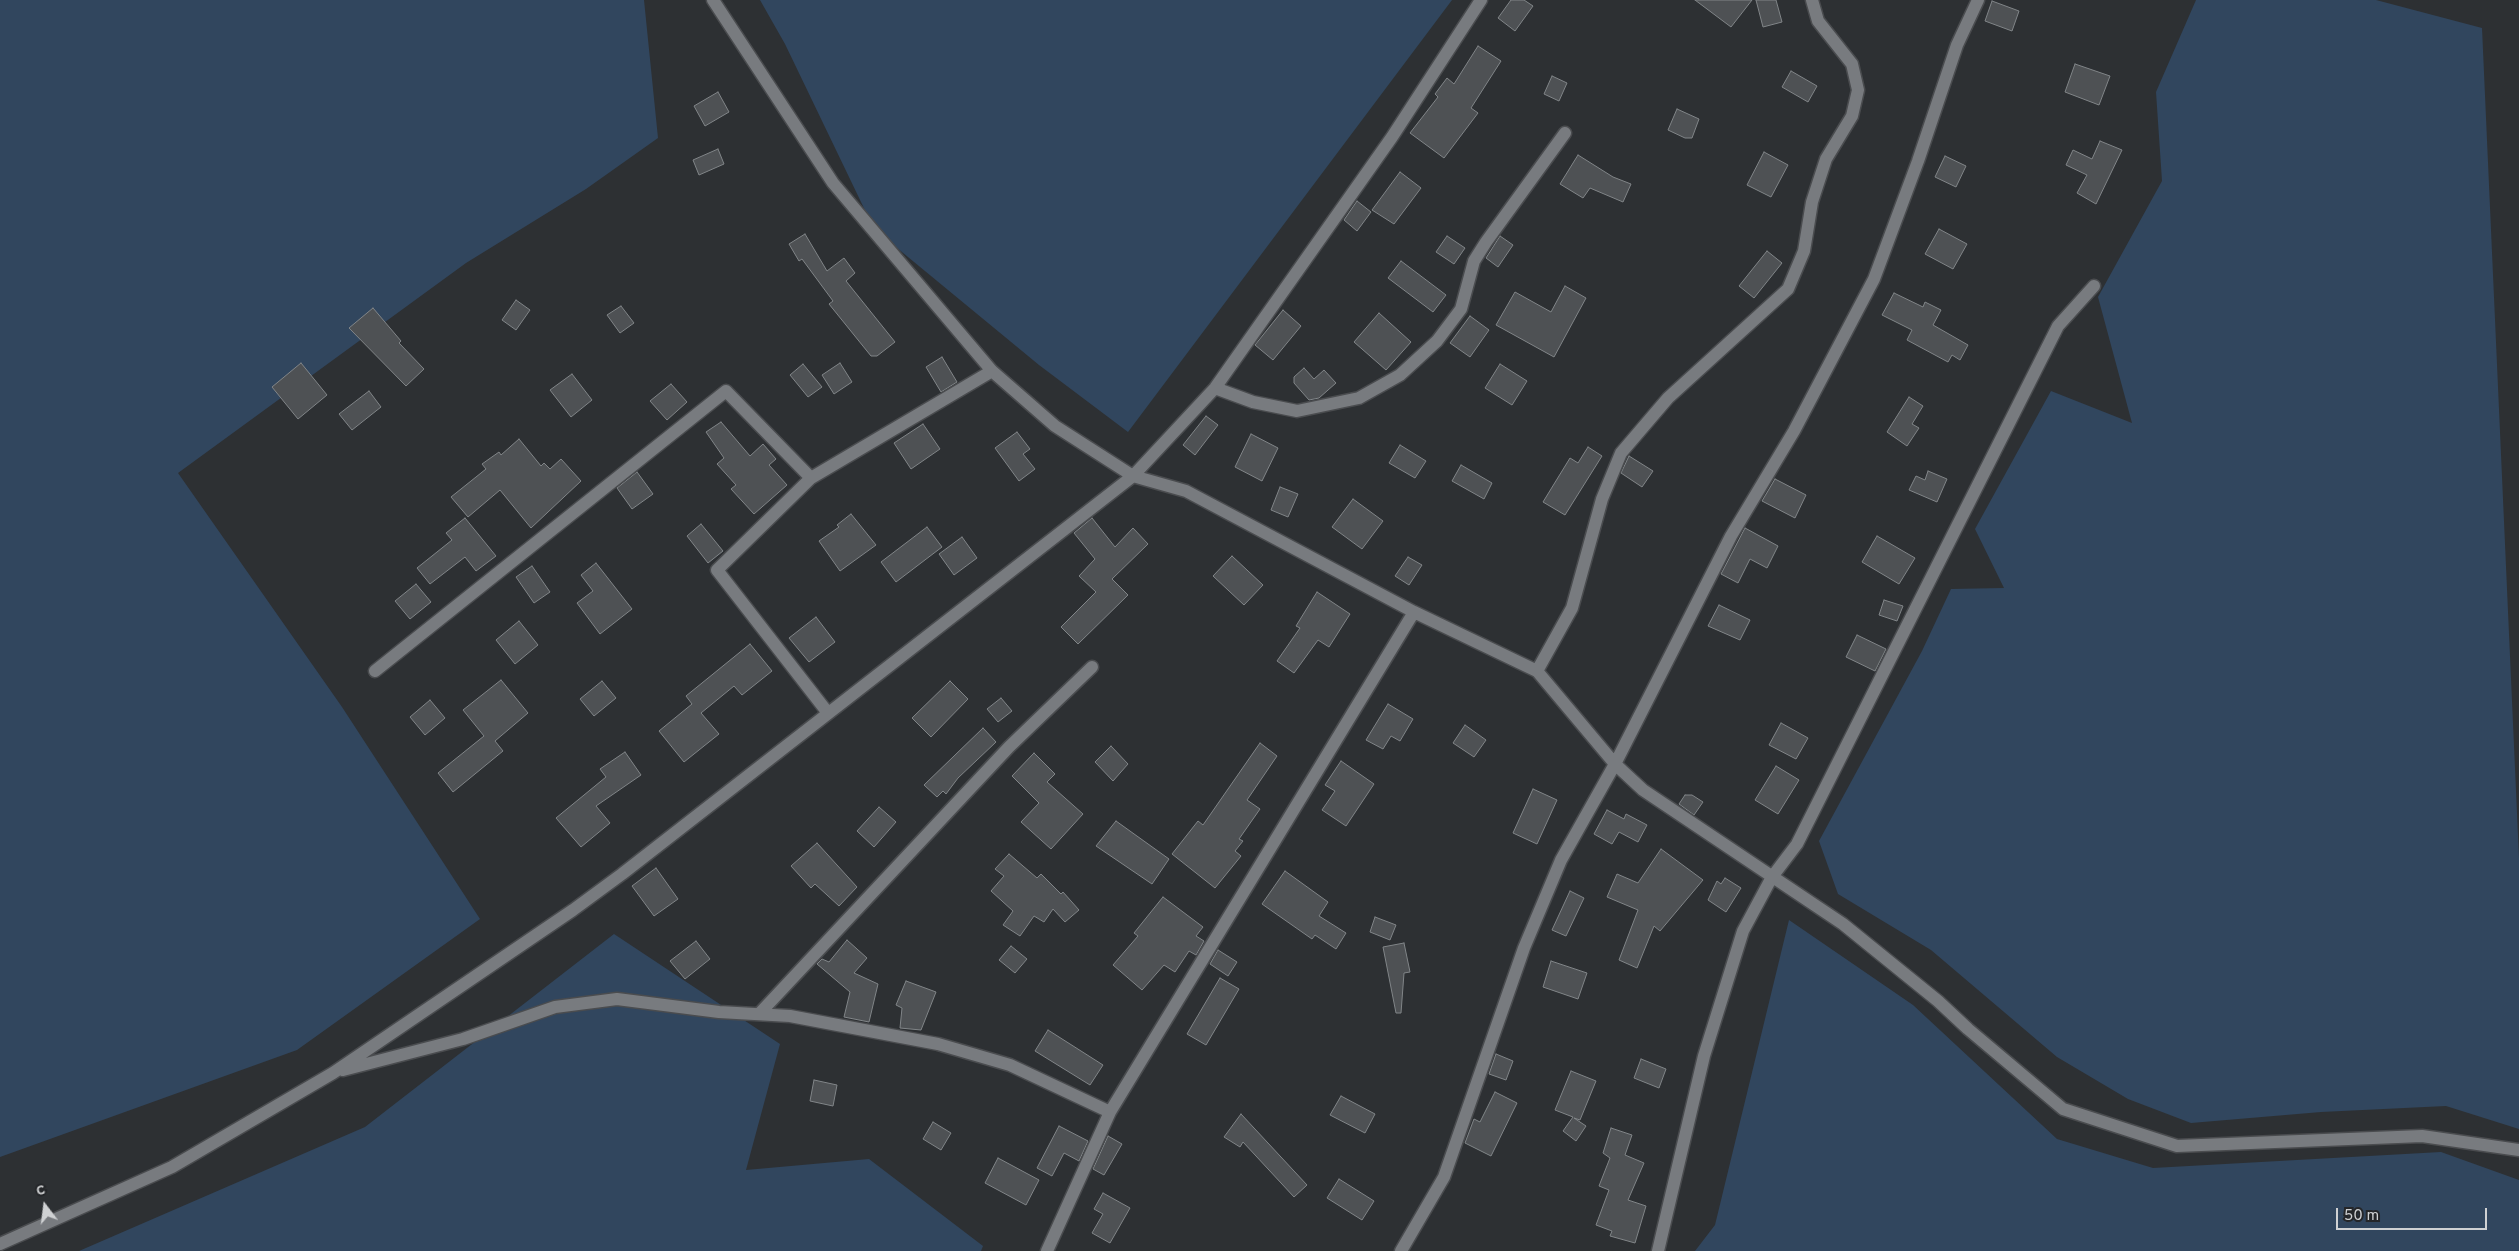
<!DOCTYPE html>
<meta charset="utf-8">
<style>
body{margin:0}
#map{position:relative;width:2519px;height:1251px;overflow:hidden;background:#2d3033;font-family:Overpass,sans-serif}
canvas{display:block}
.north{position:absolute;left:20px;top:1181px;width:50px;height:50px;-webkit-text-stroke:4px #242629;paint-order:stroke;rotate:345deg;font-size:14px;font-weight:700;line-height:20px;text-align:center;color:#cfd1d3}
.north::after{content:'';display:block;margin:auto;width:18px;height:22px;background:#cfd1d3;clip-path:polygon(50% 0,100% 100%,50% 72%,0 100%)}
.scale{position:absolute;left:2336px;top:1208px;width:151px;height:22px;box-sizing:border-box;border:2px solid #cfd1d3;border-top:0;padding-left:6px;font-size:15px;line-height:18px;white-space:nowrap;color:#cfd1d3;-webkit-text-stroke:4px #242629;paint-order:stroke}
</style>
<div id="map">
<canvas width="2519" height="1251"></canvas>
<div class="north">С</div>
<div class="scale">50 m</div>
</div>
<script>
const c = document.querySelector('canvas').getContext('2d');
c.lineJoin = 'round';
function paint(path, color) { c.fillStyle = color; c.fill(path, 'evenodd'); }
const toPath = rows => new Path2D(rows.map(r => 'M' + r).join(''));
function strokePath(path, color, width, dash) { c.strokeStyle = color; c.lineWidth = width; c.lineCap = dash ? 'butt' : 'round'; c.setLineDash(dash || []); c.stroke(path); }
paint(toPath([
 [0,0,644,0,658,138,586,189,466,263,178,473,342,707,480,919,297,1050,0,1157],
 [760,0,1452,0,1128,432,1039,365,874,229,785,44],
 [2196,0,2376,0,2482,28,2519,858,2519,1129,2446,1106,2321,1112,2191,1123,2128,1099,2057,1057,1931,950,1838,894,1819,841,1922,651,1951,589,2004,588,1975,529,2051,391,2132,423,2098,297,2162,181,2156,92],
 [1789,920,1913,1005,2057,1139,2153,1168,2441,1152,2519,1180,2519,1251,1695,1251,1715,1225],
 [614,934,780,1044,746,1170,869,1159,983,1246,981,1251,79,1251,365,1127]
]), '#31465e');
const building = toPath([
 [1511,0,1524,0,1533,6,1515,31,1498,18,1511,0],
 [1695,0,1752,0,1731,27,1695,0],
 [1756,0,1776,0,1782,22,1763,27,1756,0],
 [1992,1,2019,11,2012,31,1985,21,1992,1],
 [1478,46,1501,61,1471,108,1478,113,1444,158,1410,133,1438,97,1435,94,1447,78,1454,84,1478,46],
 [2075,64,2110,76,2099,105,2065,92,2075,64],
 [1791,71,1817,86,1808,102,1782,87,1791,71],
 [1552,76,1567,83,1559,101,1544,94,1552,76],
 [718,92,729,112,705,126,694,106,718,92],
 [1677,109,1699,119,1692,138,1685,138,1668,130,1677,109],
 [2100,141,2122,150,2096,204,2077,193,2087,175,2066,165,2073,150,2092,159,2100,141],
 [718,149,724,164,699,175,693,160,718,149],
 [1764,152,1788,165,1771,197,1747,185,1764,152],
 [1578,155,1613,177,1631,184,1623,202,1590,188,1583,198,1560,184,1578,155],
 [1945,156,1966,166,1956,187,1935,177,1945,156],
 [1400,172,1421,188,1394,224,1372,210,1400,172],
 [1357,201,1371,212,1357,231,1344,220,1357,201],
 [1939,229,1967,244,1953,269,1925,254,1939,229],
 [805,234,827,271,844,258,855,273,846,281,895,342,877,356,871,356,829,304,833,301,802,259,799,261,789,244,805,234],
 [1447,236,1465,248,1454,264,1436,252,1447,236],
 [1500,236,1513,245,1498,267,1486,258,1500,236],
 [1767,251,1782,263,1754,298,1739,286,1767,251],
 [1401,261,1446,295,1433,312,1388,278,1401,261],
 [1565,286,1586,298,1554,357,1496,325,1515,292,1551,312,1565,286],
 [1894,293,1923,307,1925,302,1941,310,1933,325,1968,345,1960,360,1952,355,1948,362,1907,340,1912,330,1882,315,1894,293],
 [516,300,530,310,516,330,502,320,516,300],
 [621,306,634,323,620,333,607,315,621,306],
 [373,308,401,341,399,343,424,369,406,386,349,328,373,308],
 [1283,310,1301,326,1273,360,1255,345,1283,310],
 [1379,313,1411,342,1386,370,1354,342,1379,313],
 [1470,316,1489,330,1470,357,1450,343,1470,316],
 [942,357,957,382,941,392,926,367,942,357],
 [301,363,327,395,298,419,272,387,301,363],
 [840,363,852,382,834,394,822,375,840,363],
 [803,364,822,387,808,397,790,375,803,364],
 [1500,364,1527,381,1512,405,1485,388,1500,364],
 [1304,368,1314,379,1324,370,1336,383,1319,398,1309,400,1294,383,1294,377,1304,368],
 [572,374,592,400,571,417,550,390,572,374],
 [671,384,687,402,667,420,650,401,671,384],
 [369,391,381,407,352,430,339,414,369,391],
 [1909,397,1923,406,1912,424,1919,428,1907,446,1887,432,1909,397],
 [1206,416,1218,425,1195,455,1183,445,1206,416],
 [721,422,750,456,763,444,776,459,769,465,787,485,754,514,731,489,736,485,717,464,724,458,706,432,721,422],
 [923,424,940,449,911,469,894,443,923,424],
 [1017,432,1030,449,1023,454,1035,469,1019,481,995,448,1017,432],
 [1251,434,1278,448,1262,481,1235,467,1251,434],
 [519,439,541,466,544,463,550,469,561,459,581,481,531,528,500,490,468,517,451,497,486,469,482,464,499,452,501,455,519,439],
 [1400,445,1426,461,1415,478,1389,463,1400,445],
 [1588,447,1602,456,1565,515,1543,502,1570,458,1578,463,1588,447],
 [1629,456,1653,471,1642,487,1621,473,1629,456],
 [1461,465,1492,483,1484,499,1452,481,1461,465],
 [1928,471,1947,479,1937,502,1909,490,1916,476,1925,480,1928,471],
 [637,472,653,494,632,509,617,488,637,472],
 [1775,479,1806,495,1795,518,1762,501,1775,479],
 [1280,487,1298,494,1288,517,1271,510,1280,487],
 [1353,499,1383,521,1362,549,1332,527,1353,499],
 [851,514,876,545,840,571,819,541,839,527,837,525,851,514],
 [465,518,496,556,476,571,465,557,430,584,417,568,452,540,446,533,465,518],
 [1092,518,1115,547,1133,528,1148,544,1112,579,1128,595,1078,644,1061,627,1096,592,1079,576,1095,559,1074,533,1092,518],
 [701,524,723,551,708,563,687,536,701,524],
 [927,527,942,547,896,582,881,562,927,527],
 [1745,528,1778,546,1767,568,1750,559,1738,583,1721,574,1745,528],
 [1877,536,1915,558,1899,584,1862,562,1877,536],
 [962,537,977,558,954,575,939,554,962,537],
 [1232,556,1263,585,1244,605,1213,576,1232,556],
 [1408,557,1422,565,1409,585,1395,576,1408,557],
 [596,563,632,609,600,634,577,603,593,591,581,575,596,563],
 [532,566,550,592,534,603,516,577,532,566],
 [416,584,431,602,410,619,395,601,416,584],
 [1317,592,1350,614,1329,647,1318,640,1294,673,1277,661,1300,628,1296,626,1317,592],
 [1884,600,1903,606,1897,621,1879,615,1884,600],
 [1719,605,1750,620,1740,640,1708,626,1719,605],
 [816,617,835,642,809,662,789,638,816,617],
 [519,621,538,645,515,664,496,640,519,621],
 [1857,635,1886,649,1875,671,1846,657,1857,635],
 [750,644,772,671,742,695,734,686,701,713,719,734,684,762,659,731,692,704,686,696,750,644],
 [501,680,528,713,495,741,503,751,453,792,438,773,484,736,463,710,501,680],
 [602,681,616,698,594,716,580,699,602,681],
 [950,681,968,699,931,737,912,718,950,681],
 [1001,698,1012,711,998,722,987,709,1001,698],
 [430,700,445,718,425,735,410,717,430,700],
 [1388,704,1413,719,1400,741,1391,736,1383,749,1366,740,1388,704],
 [1781,723,1808,738,1796,759,1769,745,1781,723],
 [1465,725,1486,740,1474,757,1453,743,1465,725],
 [983,728,996,742,958,778,946,794,943,791,937,797,924,785,983,728],
 [1260,743,1277,756,1247,800,1260,809,1239,839,1243,841,1235,851,1241,856,1215,888,1172,854,1198,821,1203,825,1260,743],
 [1111,746,1128,764,1113,781,1095,762,1111,746],
 [625,752,641,775,596,806,610,823,581,847,556,818,606,777,600,769,625,752],
 [1034,753,1055,774,1047,782,1083,814,1051,849,1021,822,1039,803,1012,776,1034,753],
 [1341,761,1374,784,1346,826,1322,810,1335,791,1325,785,1341,761],
 [1776,766,1799,780,1778,814,1755,800,1776,766],
 [1533,789,1557,800,1537,844,1513,833,1533,789],
 [1685,795,1692,795,1703,802,1694,815,1679,804,1685,795],
 [879,807,896,822,874,847,857,831,879,807],
 [1607,810,1624,819,1626,814,1647,825,1638,842,1619,832,1612,844,1594,834,1607,810],
 [1116,821,1169,859,1152,884,1096,846,1116,821],
 [817,843,857,887,839,906,815,884,811,888,791,866,817,843],
 [1661,849,1703,880,1660,931,1654,926,1637,968,1619,960,1638,910,1607,897,1617,874,1638,883,1661,849],
 [1009,854,1037,878,1041,874,1061,894,1063,892,1079,910,1065,922,1053,909,1044,922,1034,916,1020,936,1003,925,1013,911,991,891,1004,876,995,869,1009,854],
 [656,868,678,899,654,916,632,886,656,868],
 [1285,871,1328,902,1319,916,1346,933,1336,949,1315,935,1312,939,1262,904,1285,871],
 [1725,878,1741,888,1726,912,1708,900,1717,881,1721,884,1725,878],
 [1570,891,1584,898,1566,936,1552,930,1570,891],
 [1163,897,1203,927,1196,936,1204,941,1196,955,1189,951,1175,972,1164,965,1142,990,1113,965,1138,936,1134,933,1163,897],
 [1375,917,1396,925,1390,940,1370,932,1375,917],
 [847,940,867,958,854,973,878,984,869,1022,844,1017,850,992,817,964,822,959,829,962,847,940],
 [696,941,710,959,685,979,670,961,696,941],
 [1404,943,1410,972,1404,973,1401,1013,1396,1013,1383,947,1404,943],
 [1011,946,1027,959,1015,973,999,960,1011,946],
 [1218,950,1237,962,1228,976,1210,964,1218,950],
 [1551,961,1587,973,1578,999,1543,987,1551,961],
 [1220,978,1239,989,1206,1045,1187,1034,1220,978],
 [906,981,936,992,921,1030,900,1028,902,1008,896,1005,906,981],
 [1048,1030,1103,1065,1090,1085,1035,1051,1048,1030],
 [1496,1054,1513,1061,1506,1080,1489,1074,1496,1054],
 [1641,1059,1666,1069,1659,1088,1634,1078,1641,1059],
 [1571,1071,1596,1081,1580,1120,1574,1118,1586,1126,1576,1141,1563,1131,1573,1117,1555,1110,1571,1071],
 [814,1080,837,1085,833,1106,810,1101,814,1080],
 [1495,1092,1517,1103,1491,1156,1465,1143,1474,1119,1480,1122,1495,1092],
 [1341,1096,1375,1114,1365,1133,1330,1115,1341,1096],
 [1241,1114,1307,1185,1294,1197,1243,1142,1240,1147,1224,1137,1241,1114],
 [933,1122,951,1133,941,1150,923,1139,933,1122],
 [1059,1126,1088,1141,1079,1161,1064,1153,1052,1176,1037,1168,1059,1126],
 [1611,1128,1632,1135,1625,1155,1644,1163,1628,1200,1646,1206,1635,1243,1610,1236,1612,1231,1596,1225,1609,1190,1599,1186,1610,1158,1603,1153,1611,1128],
 [1108,1136,1122,1144,1104,1175,1093,1169,1108,1136],
 [998,1158,1039,1180,1026,1205,985,1183,998,1158],
 [1339,1179,1374,1201,1362,1220,1327,1198,1339,1179],
 [1103,1193,1130,1208,1110,1243,1092,1233,1103,1214,1094,1209,1103,1193]
]);
paint(building, '#4e5154');
strokePath(building, '#818588', 1);
const minor = toPath([
 [713,0,833,183,992,371,1055,426,1133,476,1186,491,1414,612,1537,671,1615,764,1643,790,1843,924,1938,1001,1968,1029,2063,1109,2177,1146,2422,1136,2519,1150],
 [1215,388,1253,402,1297,411,1359,398,1400,375,1437,341,1461,309,1474,261,1486,242,1565,133],
 [811,478,717,570,828,713],
 [375,671,726,391,811,478,992,371],
 [1537,671,1572,608,1602,499,1621,453,1668,398,1788,289,1804,251,1812,202,1826,159,1852,116,1858,90,1852,64,1818,21,1812,0],
 [759,1014,1009,747,1092,667],
 [343,1070,463,1039,555,1007,617,999,719,1012,790,1016,938,1044,1010,1065,1110,1112],
 [0,1244,172,1167,333,1073,573,910,622,874,1133,476,1215,388,1392,137,1481,0],
 [1047,1251,1110,1112,1414,612],
 [1401,1251,1444,1177,1524,948,1561,860,1615,764,1731,536,1794,431,1874,279,1918,161,1957,45,1978,0],
 [1658,1251,1704,1056,1743,931,1772,877,1797,844,2058,326,2094,286]
]);
strokePath(minor, '#4a4c4f', 15);
strokePath(minor, '#787b7f', 12);
</script>
